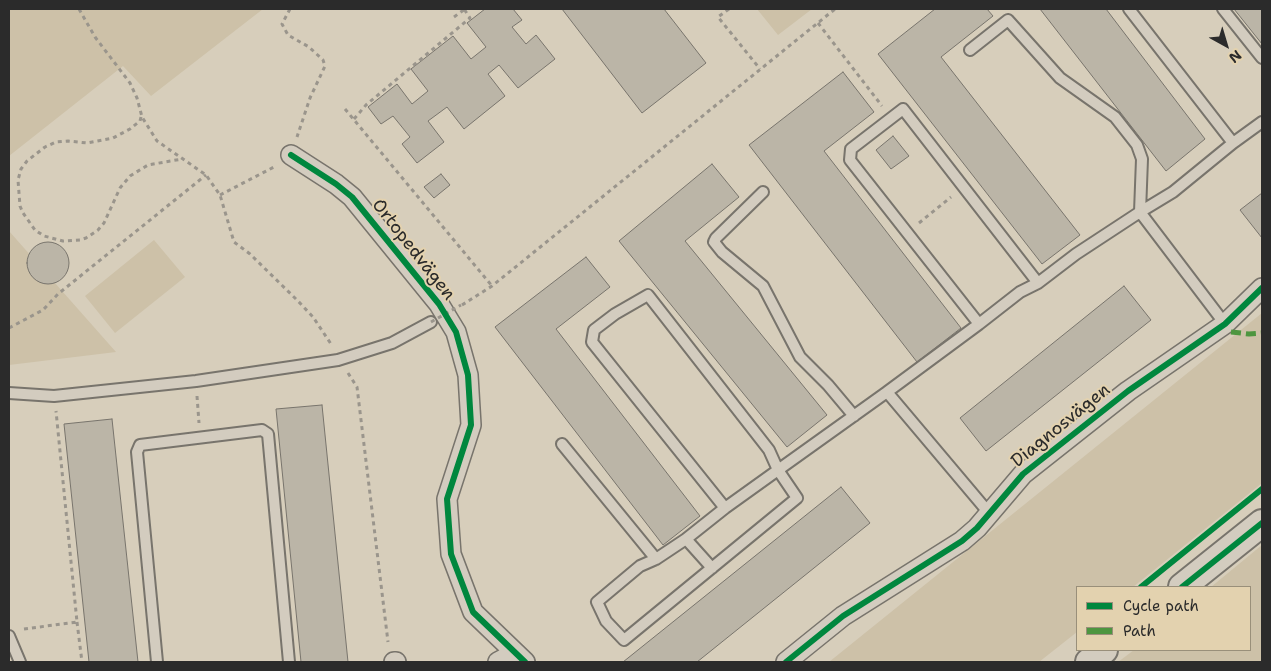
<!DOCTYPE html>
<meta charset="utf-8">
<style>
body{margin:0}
#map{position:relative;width:1271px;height:671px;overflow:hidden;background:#d7cebb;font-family:"Shantell Sans",sans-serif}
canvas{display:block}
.frame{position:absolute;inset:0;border:10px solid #2b2b2b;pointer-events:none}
.legend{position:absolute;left:1076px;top:586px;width:175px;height:65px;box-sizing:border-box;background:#e3d2af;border:1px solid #998f7a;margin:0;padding:6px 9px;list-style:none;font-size:15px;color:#2b2b2b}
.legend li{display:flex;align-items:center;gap:10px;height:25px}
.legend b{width:25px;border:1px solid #998f7a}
.north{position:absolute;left:1201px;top:20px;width:50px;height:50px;-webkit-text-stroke:4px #e3d2af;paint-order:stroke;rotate:141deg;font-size:14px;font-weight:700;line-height:20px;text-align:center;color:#2b2b2b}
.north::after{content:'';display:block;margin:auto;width:18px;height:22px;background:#2b2b2b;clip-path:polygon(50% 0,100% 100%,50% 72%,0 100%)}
</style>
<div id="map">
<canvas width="1271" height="671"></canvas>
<div class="frame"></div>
<ul class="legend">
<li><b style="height:6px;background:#00873e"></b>Cycle path</li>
<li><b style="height:6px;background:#4d9640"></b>Path</li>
</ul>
<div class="north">N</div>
</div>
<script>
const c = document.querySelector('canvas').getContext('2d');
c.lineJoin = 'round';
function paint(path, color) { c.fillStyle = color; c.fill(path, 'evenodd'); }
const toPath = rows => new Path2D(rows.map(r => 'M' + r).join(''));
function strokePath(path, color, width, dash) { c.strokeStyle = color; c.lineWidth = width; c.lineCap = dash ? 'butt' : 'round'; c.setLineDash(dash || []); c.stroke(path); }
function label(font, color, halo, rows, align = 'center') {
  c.font = font + ' "Shantell Sans",sans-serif'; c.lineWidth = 4; c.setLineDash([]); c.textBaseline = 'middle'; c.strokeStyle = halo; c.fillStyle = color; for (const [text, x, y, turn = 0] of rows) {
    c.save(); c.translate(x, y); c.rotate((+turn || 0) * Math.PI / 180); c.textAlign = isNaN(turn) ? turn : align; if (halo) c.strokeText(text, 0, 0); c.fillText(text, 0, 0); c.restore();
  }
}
paint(toPath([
 [9,9,263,9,151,96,123,66,9,156],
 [757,9,812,9,778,35],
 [9,231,116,352,9,365],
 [154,240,185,277,115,333,85,296],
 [1262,313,1262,483,1133,587,1077,587,1077,632,1039,662,829,662],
 [1262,545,1262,662,1118,662,1134,650,1250,650,1250,587,1211,587]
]), '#cdc1a8');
const building = toPath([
 [485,9,513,9,522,20,512,27,526,44,536,35,555,59,518,88,499,65,488,74,505,96,464,129,447,107,428,121,444,142,417,163,402,144,410,137,393,116,381,124,368,107,397,84,412,104,428,91,411,69,453,36,471,59,486,47,467,23,485,9],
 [562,9,664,9,706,63,642,113,562,9],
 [935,9,987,9,993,16,941,57,1080,235,1042,264,878,54,935,9],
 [1040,9,1106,9,1205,139,1166,171,1040,9],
 [1234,9,1262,9,1262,44,1234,9],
 [843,72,874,112,824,151,961,328,917,362,749,145,843,72],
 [893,136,909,156,891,169,876,150,893,136],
 [712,164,739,197,685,241,827,415,787,447,619,241,712,164],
 [441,174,450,185,434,198,424,187,441,174],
 [1262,193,1262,238,1240,210,1262,193],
 '27 263a21 21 0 1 1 42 0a21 21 0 1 1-42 0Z',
 [586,257,610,287,556,329,700,516,663,545,495,327,586,257],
 [1124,286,1151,320,986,451,960,418,1124,286],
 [322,405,348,662,301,662,276,409,322,405],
 [112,419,138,662,89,662,64,424,112,419],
 [841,487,870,523,697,662,623,662,841,487]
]);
paint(building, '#bbb5a7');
strokePath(building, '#78746c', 1);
const lane = toPath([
 [1223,9,1262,58],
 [970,50,1008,20,1060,78,1115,117,1137,145,1142,159,1140,212,1225,324],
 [1233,143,1262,122],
 [763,192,716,238,714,242,722,252,763,286,800,357,828,385,854,416],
 [979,324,850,160,851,149,903,109,1038,283],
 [887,392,979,324,1020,292,1038,283,1076,254,1140,212,1173,192,1233,143,1129,9],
 [9,393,54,396,196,381,338,360,392,343,431,322],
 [562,444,656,559],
 [686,539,656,559,640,566,597,602,606,621,624,640,797,498,778,470,769,450,648,295,615,314,594,330,592,342,725,508,778,470,887,392,989,513],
 [712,568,686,539,725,508],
 [9,636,20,662],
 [157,662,137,452,140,445,262,430,268,434,289,662]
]);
const street = toPath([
 [291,155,336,184,352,197,439,304,456,332,468,375,471,425,447,499,451,554,473,612,525,662],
 [394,662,396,662],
 [498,662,515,653],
 [786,662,843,616,962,541,977,528,1023,474,1128,391,1225,324,1262,288]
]);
const secondary = toPath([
 [1182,587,1262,523],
 [1089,662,1104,650]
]);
strokePath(lane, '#78746c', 14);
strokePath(street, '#78746c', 22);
strokePath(secondary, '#78746c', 30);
strokePath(toPath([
 [79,9,95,37,130,83,137,98,142,117,157,141,206,175,220,195,234,242,250,254,298,301,313,317,331,344],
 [290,9,282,24,288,35,309,47,323,60,325,66,310,98,297,137],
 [729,9,718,17,760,69],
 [454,17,465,9],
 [818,23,882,106],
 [345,109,492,286],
 [141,117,140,121,130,129,113,138,87,143,68,141,56,142,45,147,27,161,21,169,18,180,20,206,23,213,35,230,44,236,63,241,80,240,86,238,98,230,104,223,120,188,130,176,148,165,182,159],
 [354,119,366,105,470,18,464,9],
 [220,195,274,167],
 [919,223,951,197],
 [462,305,492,286,835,9],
 [9,328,43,310,58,294,206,175],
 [348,373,357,387,388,642],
 [197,396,199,423],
 [77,622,82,662],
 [24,629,77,622,56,411]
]), '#9a958c', 3, [4, 4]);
strokePath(lane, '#d3ccbf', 10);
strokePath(street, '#d3ccbf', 19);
strokePath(secondary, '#d3ccbf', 26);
strokePath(toPath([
 [431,322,461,305]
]), '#9a958c', 3, [4, 4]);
strokePath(toPath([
 [1231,332,1249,334,1262,333]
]), '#4d9640', 5, [10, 5]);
strokePath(toPath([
 [291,155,336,184,352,197,439,304,456,332,468,375,471,425,447,499,451,554,473,612,525,662],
 [1141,587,1262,489],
 [1182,587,1262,523],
 [786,662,843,616,962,541,977,528,1023,474,1128,391,1225,324,1262,288]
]), '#00873e', 6);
label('18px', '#2b2b2b', '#e3d2af', [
 ["Ortopedvägen",413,250,52],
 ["Diagnosvägen",1061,426,-39]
]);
</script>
